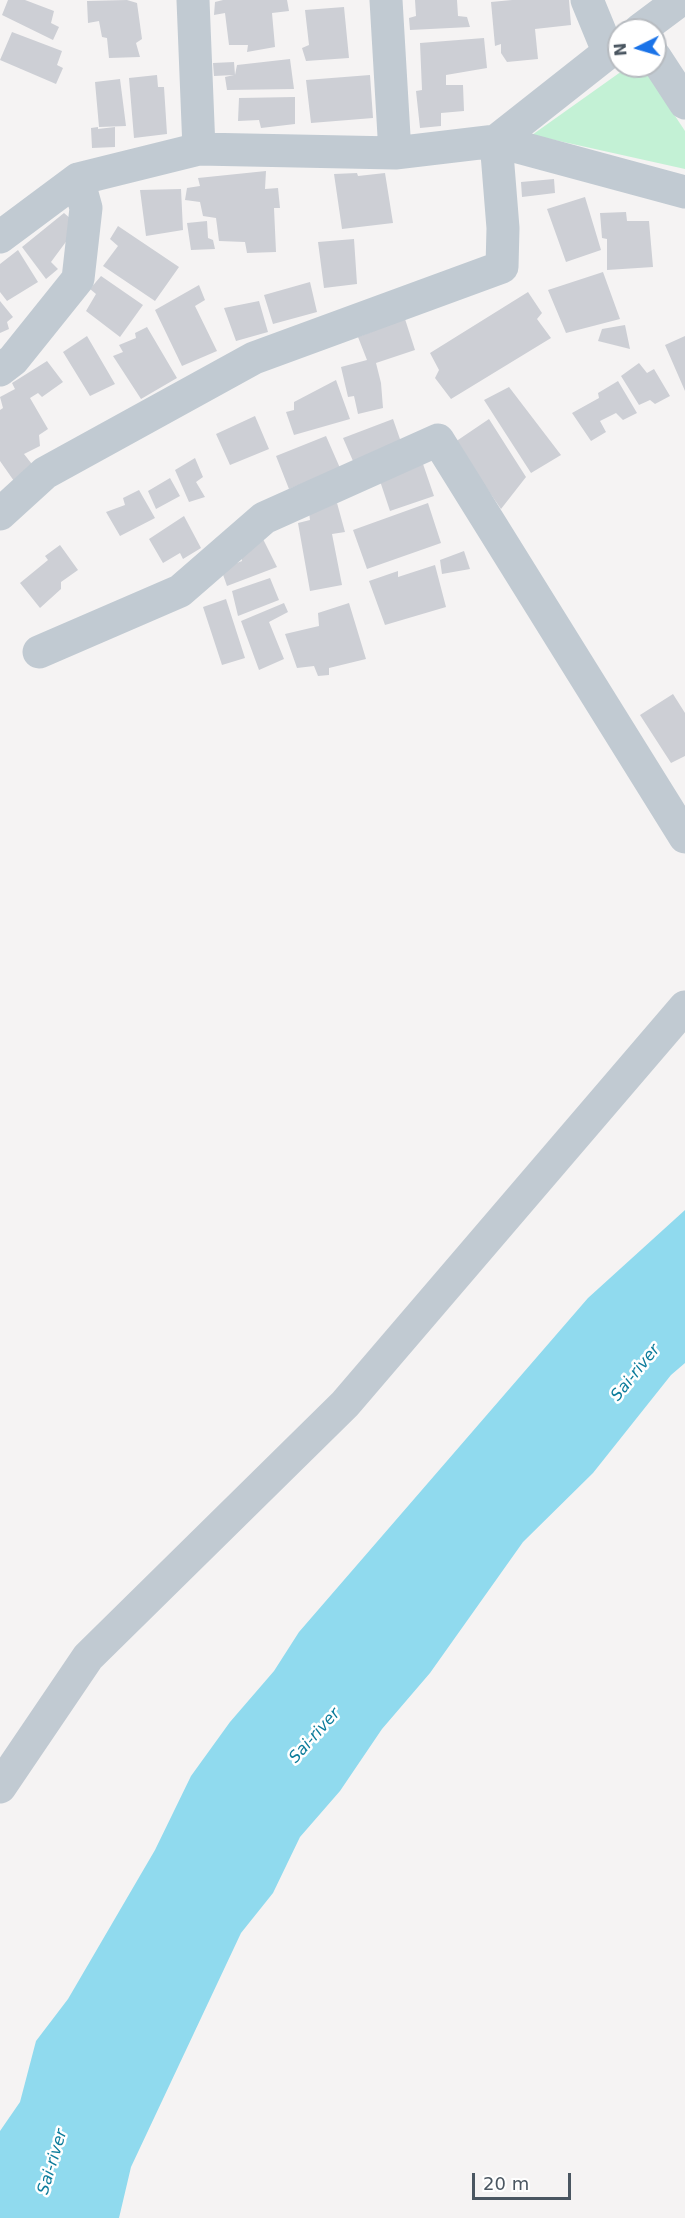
<!DOCTYPE html>
<style>
body{margin:0}
#map{position:relative;width:685px;height:2218px;overflow:hidden;background:#f5f3f3;font-family:"DejaVu Sans",sans-serif}
canvas{display:block}
.north{position:absolute;left:607px;top:18px;width:60px;height:60px;box-sizing:border-box;background:#fff;border:2px solid #b7bbc0;border-radius:50%;rotate:265deg;font-size:16px;font-weight:700;line-height:24px;text-align:center;color:#4a5661}
.north::after{content:'';display:block;margin:auto;width:21px;height:27px;background:#1a73e8;clip-path:polygon(50% 0,100% 100%,50% 72%,0 100%)}
.scale{position:absolute;left:472px;top:2173px;width:99px;height:27px;box-sizing:border-box;border:3px solid #4a5661;border-top:0;padding-left:8px;font-size:18px;line-height:21px;white-space:nowrap;color:#4a5661;-webkit-text-stroke:4px #fff;paint-order:stroke}
</style>
<div id="map">
<canvas width="685" height="2218"></canvas>
<div class="north">N</div>
<div class="scale">20 m</div>
</div>
<script>
const c = document.querySelector('canvas').getContext('2d');
c.lineJoin = 'round';
function paint(path, color) { c.fillStyle = color; c.fill(path, 'evenodd'); }
const toPath = rows => new Path2D(rows.map(r => 'M' + r).join(''));
function strokePath(path, color, width, dash) { c.strokeStyle = color; c.lineWidth = width; c.lineCap = dash ? 'butt' : 'round'; c.setLineDash(dash || []); c.stroke(path); }
function label(font, color, halo, rows, align = 'center') {
  c.font = font + ' "DejaVu Sans",sans-serif'; c.lineWidth = 5; c.setLineDash([]); c.textBaseline = 'middle'; c.strokeStyle = halo; c.fillStyle = color; for (const [text, x, y, turn = 0] of rows) {
    c.save(); c.translate(x, y); c.rotate((+turn || 0) * Math.PI / 180); c.textAlign = isNaN(turn) ? turn : align; if (halo) c.strokeText(text, 0, 0); c.fillText(text, 0, 0); c.restore();
  }
}
paint(toPath([
 [629,66,646,72,685,131,685,169,532,135]
]), '#c3f1d5');
paint(toPath([
 [685,1210,685,1363,671,1375,593,1473,523,1542,430,1673,382,1729,340,1791,300,1837,273,1893,241,1933,131,2167,119,2218,0,2218,0,2131,20,2102,36,2041,68,1999,155,1850,191,1776,230,1722,274,1671,299,1632,588,1298]
]), '#90daee');
paint(toPath([
 [8,0,25,0,54,11,51,23,59,27,53,40,2,15],
 [127,0,137,3,142,39,136,43,140,57,109,58,107,38,102,37,99,21,88,23,87,1],
 [223,0,287,0,289,11,272,13,275,47,247,52,248,45,229,45,225,13,214,15,215,2],
 [415,0,457,0,458,16,467,17,470,27,410,30,409,18,416,16],
 [512,0,569,0,571,25,535,29,538,59,507,62,501,53,501,44,495,46,491,2],
 [344,7,349,58,306,61,302,48,309,45,305,10],
 [12,32,62,51,57,65,63,68,56,84,0,60],
 [484,38,487,68,446,75,446,85,463,85,464,111,441,113,441,126,420,128,416,91,422,90,420,43],
 [290,59,294,89,227,90,225,77,234,75,214,76,213,63,234,62,235,75,237,65],
 [157,75,158,87,164,87,167,134,134,138,129,78],
 [370,75,373,118,311,123,306,80],
 [120,79,126,126,99,127,95,82],
 [295,97,295,124,261,128,259,120,238,121,239,98],
 [98,127,98,129,115,127,115,147,92,148,91,128],
 [266,171,265,189,278,188,280,208,274,208,276,252,247,253,245,242,219,241,216,218,203,216,200,202,185,200,187,188,200,186,198,178],
 [357,173,358,176,385,173,393,223,342,229,334,174],
 [554,179,555,193,522,197,521,182],
 [181,189,183,230,146,236,140,190],
 [585,197,601,250,566,262,547,209],
 [626,212,627,221,649,221,653,267,607,270,607,239,602,238,600,213],
 [64,213,71,219,68,239,51,262,58,269,46,279,22,247],
 [207,221,208,238,213,240,215,249,191,250,187,223],
 [118,226,179,267,155,301,103,266,118,246,110,239],
 [354,239,357,284,324,288,318,242],
 [18,250,38,282,7,301,0,292,0,264],
 [603,272,620,319,566,333,548,290],
 [101,276,143,305,120,337,86,311,96,294,90,289],
 [310,282,317,312,273,324,264,295],
 [199,285,205,300,195,306,217,351,182,366,155,310],
 [528,292,542,313,537,319,551,338,451,399,435,378,439,370,430,353],
 [0,301,13,317,7,322,9,329,0,333],
 [259,301,268,332,236,341,224,308],
 [405,319,415,350,376,363,381,383,383,408,358,414,354,396,348,397,341,367,367,360,358,337],
 [625,325,630,349,598,341,602,329],
 [147,327,177,378,141,399,113,356,123,352,119,345,136,338,135,333],
 [87,336,115,384,90,396,63,352],
 [685,336,685,391,665,345],
 [47,361,63,382,42,397,38,393,30,398,48,429,39,435,40,446,24,454,35,468,14,481,0,461,0,410,3,408,0,397,15,389,12,383],
 [639,363,647,373,654,369,670,396,655,404,650,400,639,405,621,376],
 [336,380,350,419,294,435,286,412,294,410,294,402],
 [618,381,637,413,623,420,616,413,600,421,606,432,591,441,572,413,599,398,598,393],
 [509,387,561,455,531,473,484,400],
 [255,416,269,449,230,465,216,434],
 [393,419,401,442,353,461,343,438],
 [489,419,526,477,501,509,455,442],
 [326,436,340,468,289,489,276,456],
 [195,458,203,477,196,482,205,497,189,502,175,470],
 [423,464,434,496,390,511,380,481],
 [170,478,180,496,156,509,148,491],
 [139,490,155,518,120,536,106,512,125,505,123,498],
 [337,503,345,532,332,534,342,585,310,591,298,523,310,520,309,512],
 [428,503,441,543,367,569,353,530],
 [184,516,201,548,183,559,180,553,163,563,149,539],
 [261,535,277,567,227,586,221,569,242,561,241,554],
 [60,545,78,570,61,582,61,589,40,608,20,583,48,560,45,556],
 [464,551,470,569,442,574,440,560],
 [435,565,446,607,385,625,369,581,398,571,398,577],
 [270,578,279,600,238,616,232,591],
 [226,599,245,658,222,665,203,607],
 [284,603,288,612,269,622,284,659,259,670,241,621],
 [349,603,366,659,329,668,329,675,318,676,314,666,297,668,285,634,319,626,318,613],
 [673,694,685,713,685,756,671,763,640,715]
]), '#cdcfd5');
strokePath(toPath([
 [193,0,199,149],
 [386,0,395,153],
 [587,0,608,51],
 [640,30,680,0],
 [655,57,685,103],
 [0,237,78,179,199,149,395,153,496,141,685,192],
 [0,370,13,360,78,279,86,208,78,179],
 [0,514,45,473,254,358,502,267,503,228,496,141,619,44],
 [39,652,180,591,264,518,438,440,685,837],
 [0,1787,88,1657,345,1404,685,1007]
]), '#c1cad2', 33);
label('italic 16px', '#0c7c9b', '#fff', [
 ["Sai-river",636,1373,-51],
 ["Sai-river",315,1736,-48],
 ["Sai-river",53,2162,-73]
]);
</script>
